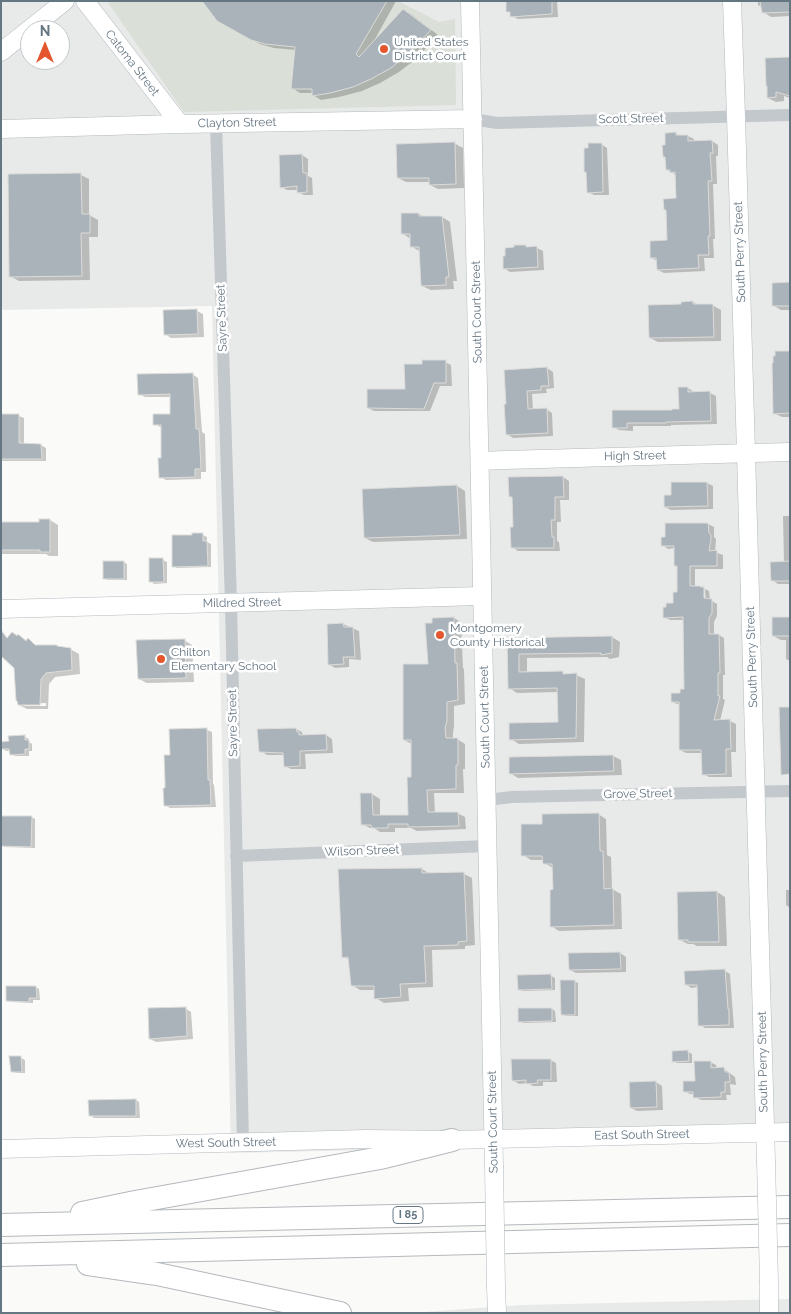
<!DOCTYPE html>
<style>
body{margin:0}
#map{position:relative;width:791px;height:1314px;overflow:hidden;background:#fafaf8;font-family:Raleway,sans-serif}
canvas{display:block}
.frame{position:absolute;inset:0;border:2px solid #657683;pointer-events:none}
.north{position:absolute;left:20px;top:20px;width:50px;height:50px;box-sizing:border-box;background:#fff;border:1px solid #c1c8cd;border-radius:50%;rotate:0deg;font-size:14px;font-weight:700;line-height:20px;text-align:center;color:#657683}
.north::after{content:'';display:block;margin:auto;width:18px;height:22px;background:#e4572e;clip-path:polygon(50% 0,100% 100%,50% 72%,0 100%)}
</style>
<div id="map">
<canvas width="791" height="1314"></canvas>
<div class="frame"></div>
<div class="north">N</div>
</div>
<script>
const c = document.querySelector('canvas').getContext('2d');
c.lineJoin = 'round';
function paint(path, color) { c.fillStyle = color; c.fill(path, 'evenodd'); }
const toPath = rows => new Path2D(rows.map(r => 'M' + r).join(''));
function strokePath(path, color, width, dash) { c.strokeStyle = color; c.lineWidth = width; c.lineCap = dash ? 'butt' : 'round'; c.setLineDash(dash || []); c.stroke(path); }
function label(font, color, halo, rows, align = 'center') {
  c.font = font + ' Raleway,sans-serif'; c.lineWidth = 5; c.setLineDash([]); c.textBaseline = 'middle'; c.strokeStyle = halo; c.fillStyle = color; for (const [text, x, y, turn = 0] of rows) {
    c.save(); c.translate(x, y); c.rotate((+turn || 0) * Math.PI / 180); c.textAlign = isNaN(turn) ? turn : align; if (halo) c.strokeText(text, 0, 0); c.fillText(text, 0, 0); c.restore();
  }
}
paint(toPath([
 [1,1,790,1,790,1141,231,1153,212,306,1,310],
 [30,30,60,30,60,60,30,60],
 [790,1299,790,1313,410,1313,521,1305]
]), '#e8e9e9');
paint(toPath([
 [107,1,398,1,439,22,455,19,456,105,184,112]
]), '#dadfd7');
paint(toPath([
 [203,1,396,1,374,41,404,10,412,15,438,35,416,59,399,72,380,83,362,91,339,97,321,100,313,95,313,93,300,93,292,88,296,50,274,48,260,44,218,20],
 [507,1,557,1,558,17,518,19,512,16,512,14,507,11],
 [758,1,790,1,790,16,771,17,763,12,762,7,758,5],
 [790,58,790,98,784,96,784,101,776,102,768,98],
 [675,133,680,136,688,136,694,139,694,142,712,141,718,145,718,156,716,156,717,184,713,184,715,239,713,239,714,258,704,258,705,271,664,273,658,270,657,261,652,258,668,241,677,200,676,175,667,170,667,146],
 [454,143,463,148,464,188,438,189,430,185,430,182,406,182,398,178],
 [601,144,607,148,609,195,594,195,588,192],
 [302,155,308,159,308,176,312,178,313,195,304,195,298,192,298,190,287,190,281,187],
 [81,175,89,179,89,215,98,220,98,237,89,237,90,280,19,281,10,276],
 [419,214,424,217,442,217,450,222,457,281,453,281,454,289,431,290,422,286,419,251,411,246,411,239,403,234],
 [526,246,529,248,537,248,543,251,544,270,510,272,504,268],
 [790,284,790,310,781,310,774,306],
 [693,302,698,305,712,305,721,310,721,341,658,342,650,338,682,306],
 [197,311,203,314,204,337,171,338,165,334],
 [790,352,790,417,782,417,774,413],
 [445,362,451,365,452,386,440,386,430,411,374,411,368,408,406,391,423,365],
 [547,368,553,372,554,388,546,389,547,393,532,394,533,410,546,409,552,413,553,436,513,438,507,434,505,371],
 [192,374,198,378,202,432,205,434,206,472,201,472,201,479,166,480,160,477,162,459,162,428,155,424,172,415,171,397,145,397,139,394],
 [688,388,694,392,694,393,710,393,716,396,717,424,671,425,671,426,633,426,633,431,619,430,613,427,613,411,673,411,680,410],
 [1,416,19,416,24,418,24,444,41,445,46,448,46,461,1,461],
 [563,477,569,481,569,500,560,500,561,522,557,522,557,541,559,542,560,551,518,551,512,547,514,528,514,498,510,496,510,478],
 [707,483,713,486,713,509,671,510,665,507,672,496],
 [457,486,465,491,467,539,373,542,365,538,363,490],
 [783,516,790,516,790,584,778,584,772,580,784,563],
 [50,520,58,525,58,556,49,556,46,554,1,554,1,523,41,523],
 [708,524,714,527,714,537,716,539,715,552,723,555,723,569,695,569,695,587,704,588,702,588,703,604,706,604,705,589,709,591,710,600,717,604,717,616,714,622,714,635,719,635,724,638,725,675,723,675,723,699,725,700,720,721,730,721,736,724,736,752,731,752,732,777,709,777,703,774,702,753,686,753,680,750,680,705,672,702,685,690,684,620,670,620,664,617,674,604,679,594,678,567,675,566,675,548,668,549,663,545],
 [203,535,207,537,207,542,211,544,211,567,177,568,174,566],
 [163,560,167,562,167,583,154,584,151,581],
 [124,562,127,564,127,580,108,580,104,578],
 [454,618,461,622,463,668,464,669,465,704,454,706,454,726,453,733,453,739,457,739,465,744,465,769,463,769,464,793,434,793,435,814,457,813,465,817,466,829,417,831,411,828,395,828,395,832,380,832,374,828,370,828,362,824,372,794,380,799,380,816,409,816,412,778,412,744,404,740,429,665,434,624],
 [790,618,790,661,786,659,786,640,781,640,773,636],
 [343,624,359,631,361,660,349,659,349,667,335,668,329,664],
 [13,633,28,641,28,640,38,646,70,649,79,654,80,674,55,677,49,684,48,709,27,709,19,705],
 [46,703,46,706,24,706,22,704],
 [612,637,620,642,619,657,610,659,607,657,527,658,527,673,562,673,566,675,576,675,585,679,584,742,519,744,511,739,560,723,559,692,517,693,509,688,508,639],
 [184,640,192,645,194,682,147,683,139,679],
 [296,729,302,732,303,736,326,735,332,739,333,753,305,754,306,769,291,769,285,766,284,755,267,755,261,751],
 [170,730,207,730,212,732,213,784,214,785,216,807,170,808,165,805,171,757],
 [25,737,29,739,29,742,32,744,32,751,29,751,29,756,15,756,11,754,11,751,6,751,2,748,10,742],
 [613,756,621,760,622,775,518,778,510,773,511,758],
 [598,814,606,819,607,855,611,857,612,889,621,894,622,929,559,931,551,926,555,890,553,868,544,863,544,860,531,860,523,855,543,825],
 [31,817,35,819,35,848,5,847,1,845],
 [422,869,430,874,464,874,472,878,475,945,465,946,465,949,432,950,433,987,408,988,409,1001,384,1003,376,998,375,990,360,990,352,985,350,960,344,957],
 [786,890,790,890,790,908,786,905],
 [717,892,725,897,727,946,697,946,693,944,688,944,680,940],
 [620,953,626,957,626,972,576,973,570,970],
 [725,971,730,974,734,1028,705,1028,700,1025,698,987,691,988,686,984],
 [551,976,555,978,555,990,523,991,519,989],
 [574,981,578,983,578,1016,566,1016,562,1014],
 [36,987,39,989,40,1000,33,1000,33,1003,11,1002,7,1000],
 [185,1008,191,1012,193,1039,156,1042,150,1039],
 [552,1009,555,1011,556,1022,523,1023,520,1021],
 [688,1052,692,1054,692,1063,677,1063,673,1061],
 [21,1058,25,1060,25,1073,16,1073,12,1071],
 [550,1060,556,1063,557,1082,543,1082,543,1086,533,1086,528,1083,519,1084,513,1080],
 [710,1062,716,1065,717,1069,724,1069,735,1077,736,1085,730,1084,731,1095,726,1095,727,1100,701,1100,695,1097,695,1094,690,1094,684,1091,696,1082],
 [656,1082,662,1086,663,1110,637,1111,631,1108],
 [136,1100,139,1102,140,1118,94,1118,90,1115]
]), '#0003');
const building = toPath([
 [202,1,387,1,356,54,359,57,403,9,431,30,408,54,391,68,371,79,353,87,330,93,312,96,312,89,291,89,295,47,265,44,251,40,217,21,202,1],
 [506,1,552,1,552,14,510,17,510,12,506,12,506,1],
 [760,1,790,1,790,12,762,13,760,1],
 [790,57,790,96,776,92,776,97,767,98,767,87,766,85,765,58,790,57],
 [676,132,676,135,688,135,688,141,712,140,713,153,710,153,712,181,708,181,710,236,708,236,709,255,698,255,699,268,657,270,656,258,650,258,650,241,667,240,666,210,664,210,663,199,676,198,675,172,670,173,670,170,666,170,665,157,663,157,662,145,665,145,665,133,676,132],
 [455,142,456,184,429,185,429,178,397,178,396,144,455,142],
 [588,143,602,143,603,192,587,193,586,172,584,172,584,148,588,148,588,143],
 [302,154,303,173,307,173,307,192,297,193,297,186,280,188,279,155,302,154],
 [81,173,82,214,90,214,90,233,81,233,82,276,9,277,8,174,81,173],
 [401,213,419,213,419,216,442,216,449,277,446,277,446,285,421,286,419,247,410,247,410,234,401,234,401,213],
 [514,245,526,245,526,247,537,246,538,267,503,269,503,256,505,256,505,248,514,247,514,245],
 [790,282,790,306,772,306,772,283,790,282],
 [693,301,693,304,713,304,714,337,649,338,648,305,681,304,681,302,693,301],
 [197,309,198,334,164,335,163,310,197,309],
 [775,351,790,351,790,413,773,414,772,363,773,363,773,356,775,356,775,351],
 [422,360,446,360,446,383,434,383,424,409,367,408,367,389,405,389,404,364,422,364,422,360],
 [547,367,549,386,541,386,541,390,527,391,528,409,547,408,548,433,506,435,504,404,506,404,504,370,547,367],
 [193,373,196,429,199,429,201,469,195,469,195,477,159,478,158,458,161,458,161,425,153,425,153,414,170,414,170,394,138,395,137,374,193,373],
 [678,387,688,387,688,392,710,391,711,421,666,422,666,423,627,423,627,428,612,428,612,410,672,410,672,409,679,409,678,387],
 [1,414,19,414,19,443,41,444,42,459,1,459,1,414],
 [563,476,564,497,555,497,555,520,551,520,552,537,554,537,554,548,511,548,510,527,513,527,512,497,509,497,508,477,563,476],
 [671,482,707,482,708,506,664,507,664,495,671,495,671,482],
 [457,485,460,535,364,538,362,489,457,485],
 [39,519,50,519,50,552,40,552,40,550,1,550,1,522,39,522,39,519],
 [665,523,708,523,709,533,711,535,711,539,709,551,717,550,717,566,690,566,690,586,700,586,701,587,704,587,704,598,712,599,712,613,709,618,709,634,719,634,720,673,718,673,718,696,720,696,714,720,730,719,731,749,726,749,726,774,702,775,701,750,679,750,679,702,671,702,671,693,680,693,680,689,684,689,683,617,663,618,663,607,666,607,666,603,673,603,673,592,677,592,677,566,674,566,674,546,661,546,661,537,665,537,665,523],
 [192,533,203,533,203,541,207,541,208,566,172,567,172,535,192,535,192,533],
 [149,558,163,558,164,582,149,582,149,558],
 [103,561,124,561,124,579,103,579,103,561],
 [790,561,790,581,771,581,770,562,790,561],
 [454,617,455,663,457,663,458,700,447,702,447,721,445,728,446,738,458,738,458,765,456,765,456,789,427,790,428,812,458,812,459,826,408,827,408,824,388,824,388,828,372,828,371,825,361,825,360,793,372,793,373,815,408,815,407,777,411,777,411,740,403,740,403,664,428,664,425,623,432,623,432,618,454,617],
 [772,617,790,617,790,636,772,636,772,617],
 [343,623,344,627,353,627,355,657,343,657,344,664,328,665,327,624,343,623],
 [1,630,7,638,12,632,17,636,18,634,26,641,28,638,35,645,57,645,57,646,71,648,72,670,46,673,41,679,40,705,18,705,17,701,16,700,14,668,1,656,1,630],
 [612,636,612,653,601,655,601,653,519,654,519,672,563,671,563,674,577,673,576,738,509,740,509,723,558,722,557,688,508,689,507,638,612,636],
 [185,639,186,678,138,679,136,640,185,639],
 [779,707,790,707,790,774,781,775,779,707],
 [207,728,208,780,210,780,211,805,164,806,163,788,165,788,165,782,164,755,170,755,169,729,207,728],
 [296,728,297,732,299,732,299,735,326,734,327,750,300,751,300,766,284,767,283,753,259,752,257,729,296,728],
 [25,735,25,740,29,740,29,749,25,749,25,754,10,755,9,749,1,749,1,742,9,741,8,736,25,735],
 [613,755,614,771,509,774,509,757,613,755],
 [599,813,600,851,603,851,604,889,613,888,614,925,550,927,550,890,553,889,552,864,543,864,542,856,521,856,521,824,542,824,542,814,599,813],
 [1,816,32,816,31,847,1,846,1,816],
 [422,868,422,873,464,872,467,941,458,942,458,945,424,946,426,983,400,984,401,997,374,999,374,986,351,986,348,957,342,958,338,869,422,868],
 [717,891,719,942,688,942,688,940,678,940,677,892,717,891],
 [620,952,621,969,569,970,568,953,620,952],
 [725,969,728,1009,729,1009,729,1025,698,1026,697,985,685,985,684,971,725,969],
 [551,974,552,989,518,990,517,975,551,974],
 [560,980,575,980,575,1015,561,1015,560,980],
 [6,986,36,986,37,998,29,998,29,1002,6,1001,6,986],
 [186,1007,187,1036,149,1039,148,1008,186,1007],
 [518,1008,552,1008,552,1021,518,1022,518,1008],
 [688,1050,689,1061,672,1062,672,1051,688,1050],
 [9,1056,21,1056,22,1072,11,1072,9,1056],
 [511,1059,551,1059,551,1080,537,1080,538,1083,526,1084,526,1080,512,1081,511,1059],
 [694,1061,711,1061,711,1068,724,1067,725,1072,729,1072,730,1082,725,1082,725,1092,721,1092,721,1097,693,1098,693,1092,683,1092,683,1081,695,1081,694,1061],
 [656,1081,657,1107,630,1108,629,1082,656,1081],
 [136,1099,136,1116,89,1116,88,1100,136,1099]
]);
paint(building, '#aab3b9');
strokePath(building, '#dcdcda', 1);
const secondary = toPath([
 [85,1,180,124],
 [470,1,494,1166],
 [732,1,736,117,746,453,766,1161],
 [1,52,65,1],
 [1,129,180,124,473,119],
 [480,461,505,460,790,452],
 [1,609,482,596],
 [1,1149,366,1139,452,1140,790,1132],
 [769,1282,769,1313],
 [496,1287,497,1313]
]);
const highway = toPath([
 [82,1213,135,1202,380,1158,452,1140],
 [1,1225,790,1207],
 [1,1255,790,1235],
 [88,1264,157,1274,340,1313]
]);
strokePath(secondary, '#b3babf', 19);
strokePath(highway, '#b4b9bd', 24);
strokePath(toPath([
 [473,119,497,123,790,115],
 [216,124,231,603,243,1143],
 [487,800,512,797,790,791],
 [236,856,488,846]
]), '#c3c8cc', 12);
strokePath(secondary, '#fff', 18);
strokePath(highway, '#fff', 22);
const secondaryBridge = toPath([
 [766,1161,769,1282],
 [494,1166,496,1287]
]);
strokePath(secondaryBridge, '#b3babf', 19, []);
strokePath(secondaryBridge, '#fff', 18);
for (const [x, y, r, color] of [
 [384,49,5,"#e4572e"],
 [440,635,5,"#e4572e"],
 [161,659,5,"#e4572e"]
]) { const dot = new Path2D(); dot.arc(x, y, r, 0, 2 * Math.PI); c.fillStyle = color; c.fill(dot); strokePath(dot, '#fff', 2); }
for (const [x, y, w] of [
 [408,1215,30]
]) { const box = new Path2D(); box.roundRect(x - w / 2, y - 8.5, w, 17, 4); c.fillStyle = '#fff'; c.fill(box); strokePath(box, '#657683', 1); }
label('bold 11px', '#657683', null, [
 ["I 85",408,1215]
]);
label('12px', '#657683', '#fff', [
 ["United States",394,42],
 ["District Court",394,56],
 ["Montgomery",450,628],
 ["County Historical",450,642],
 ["Chilton",171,652],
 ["Elementary School",171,666]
], 'left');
label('12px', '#657683', '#fff', [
 ["Catoma Street",132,63,52],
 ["Scott Street",631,119,-1],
 ["Clayton Street",237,123,-1],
 ["South Perry Street",740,252,-92],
 ["South Court Street",477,312,-91],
 ["Sayre Street",222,318,-92],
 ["High Street",635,456,-1],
 ["Mildred Street",242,603,-1],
 ["South Perry Street",752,657,-92],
 ["South Court Street",485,717,-91],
 ["Sayre Street",233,723,-91],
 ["Grove Street",638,794,-1],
 ["Wilson Street",362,851,-2],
 ["South Perry Street",763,1062,-91],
 ["South Court Street",493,1122,-91],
 ["East South Street",642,1135,-1],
 ["West South Street",226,1143,-1]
]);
</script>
